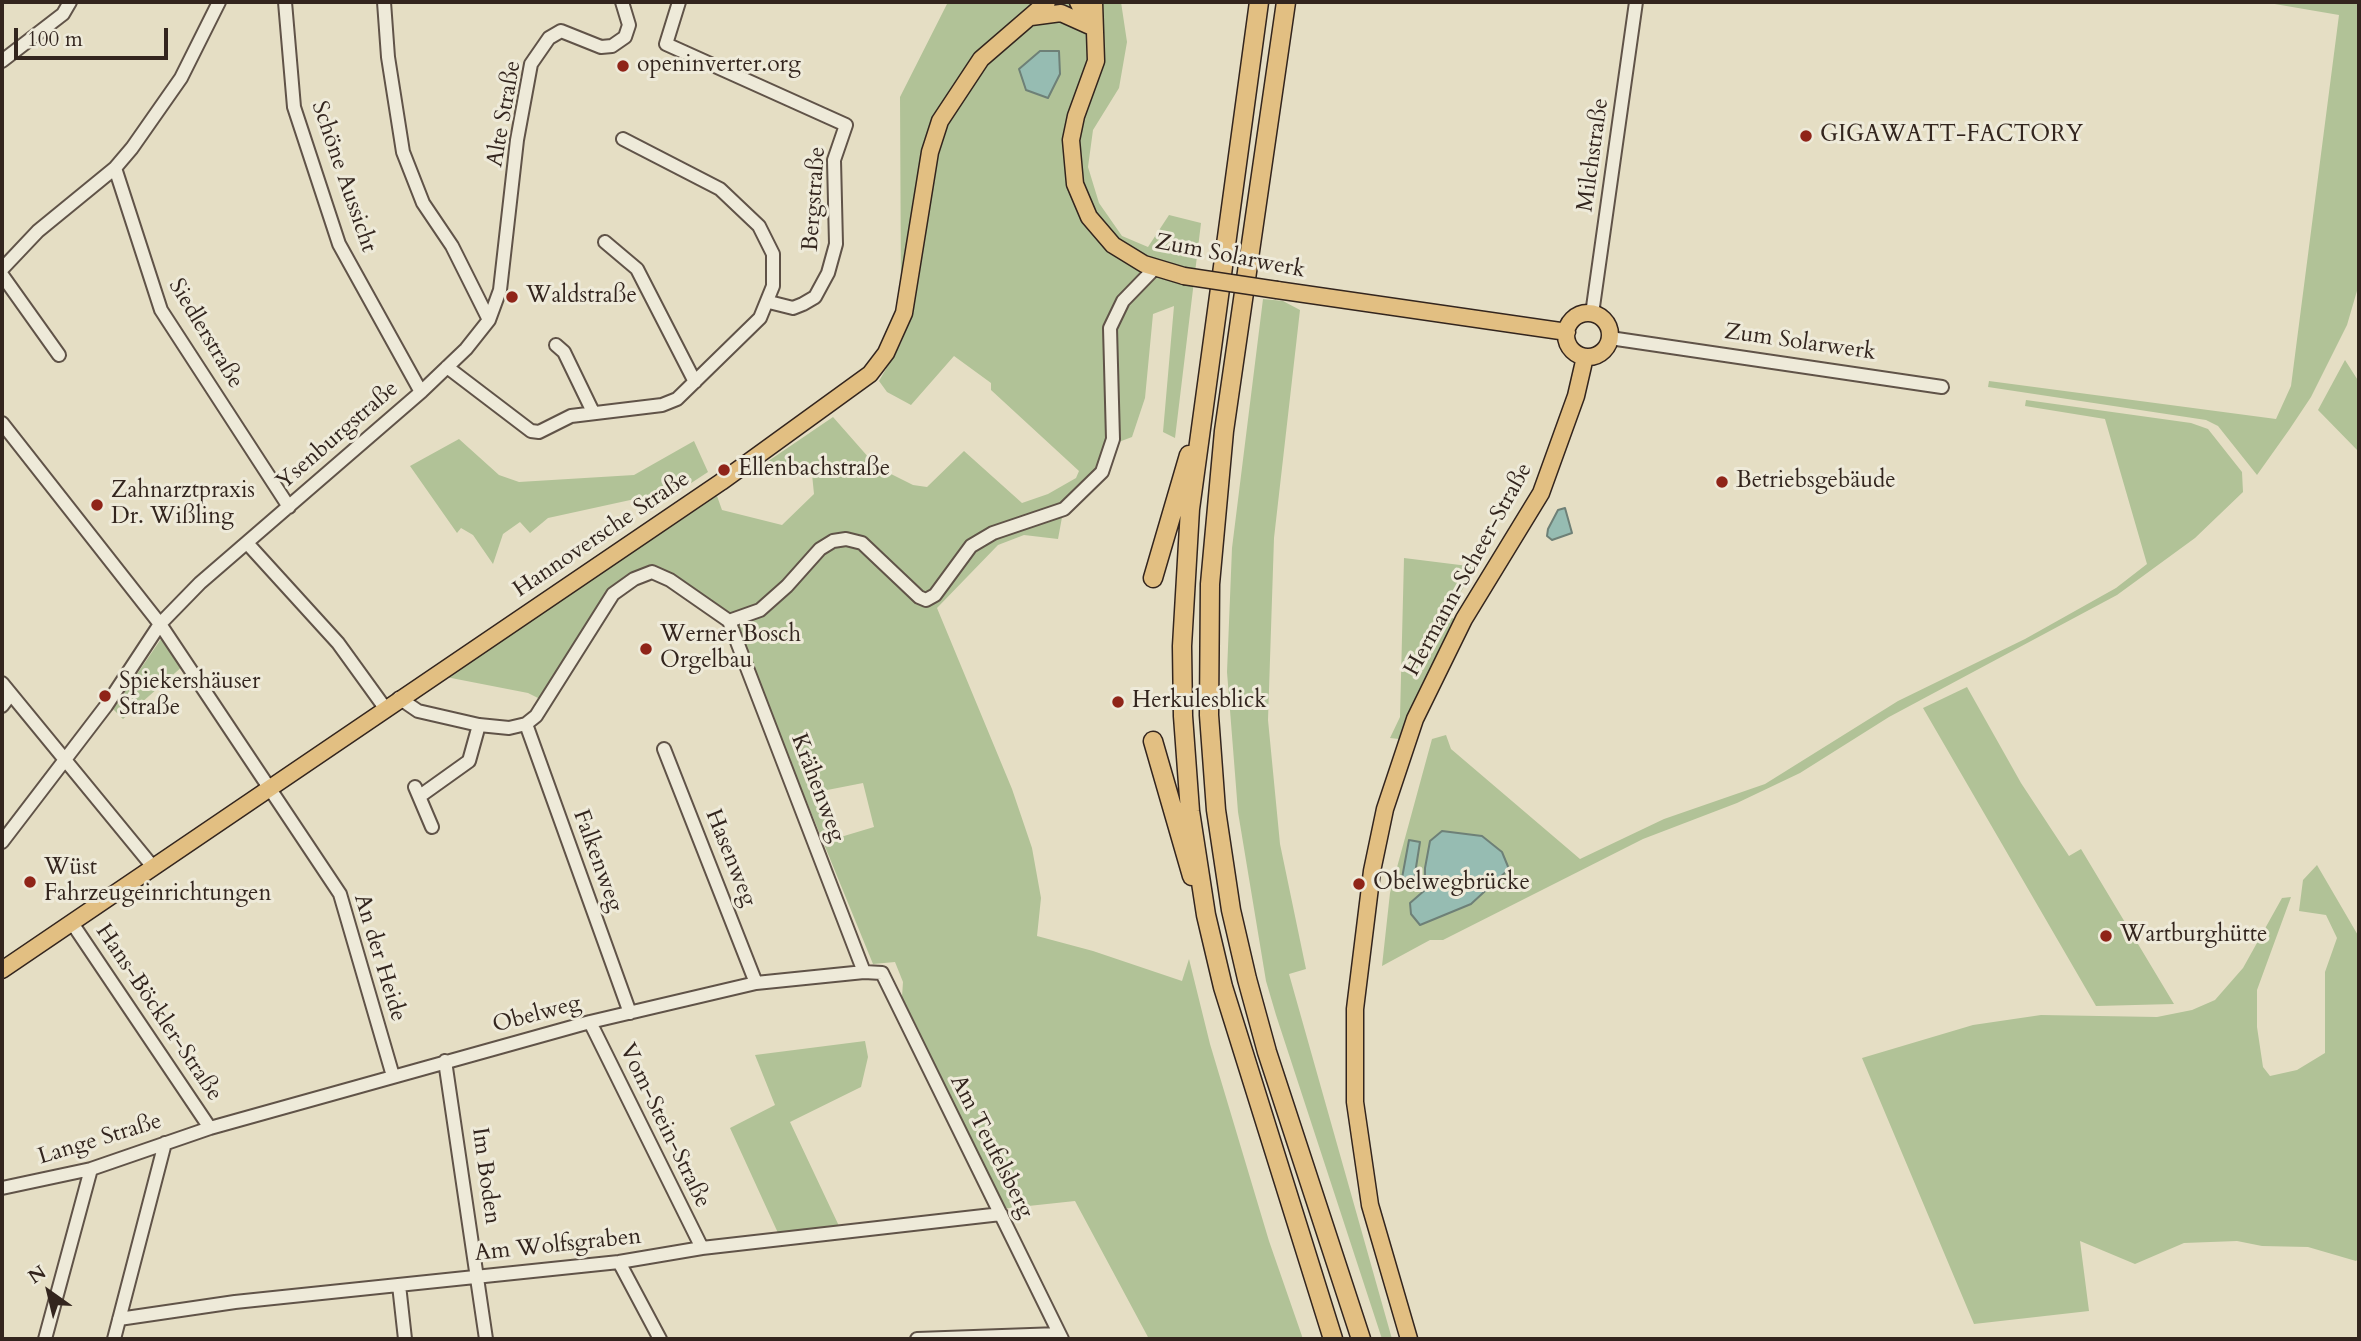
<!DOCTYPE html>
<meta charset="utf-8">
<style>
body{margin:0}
#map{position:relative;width:2361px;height:1341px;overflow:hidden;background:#e5dec4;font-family:Cardo,serif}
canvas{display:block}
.frame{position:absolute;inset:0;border:4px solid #33251e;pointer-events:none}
.north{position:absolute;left:14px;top:1257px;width:70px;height:70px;-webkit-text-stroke:5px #eeead9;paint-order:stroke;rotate:326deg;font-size:19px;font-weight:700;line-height:28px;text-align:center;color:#33251e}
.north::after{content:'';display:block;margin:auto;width:24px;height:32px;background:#33251e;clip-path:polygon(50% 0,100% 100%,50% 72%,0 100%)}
.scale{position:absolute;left:14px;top:28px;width:154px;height:32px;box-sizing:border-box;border:4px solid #33251e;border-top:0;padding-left:9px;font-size:21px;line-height:24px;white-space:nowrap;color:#33251e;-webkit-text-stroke:5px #eeead9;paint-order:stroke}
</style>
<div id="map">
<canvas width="2361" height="1341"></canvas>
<div class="frame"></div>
<div class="north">N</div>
<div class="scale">100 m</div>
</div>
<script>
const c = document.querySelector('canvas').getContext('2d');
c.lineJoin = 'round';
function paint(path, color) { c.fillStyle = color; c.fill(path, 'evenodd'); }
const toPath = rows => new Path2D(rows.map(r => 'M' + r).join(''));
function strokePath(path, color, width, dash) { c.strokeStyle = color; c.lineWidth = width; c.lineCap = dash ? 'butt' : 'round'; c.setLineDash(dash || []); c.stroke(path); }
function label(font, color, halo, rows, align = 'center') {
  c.font = font + ' Cardo,serif'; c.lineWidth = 6; c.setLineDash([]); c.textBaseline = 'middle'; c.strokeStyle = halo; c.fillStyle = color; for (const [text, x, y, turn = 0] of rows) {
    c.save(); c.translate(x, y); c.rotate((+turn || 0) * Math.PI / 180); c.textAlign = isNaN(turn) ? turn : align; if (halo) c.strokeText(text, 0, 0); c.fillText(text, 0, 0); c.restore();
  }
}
paint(toPath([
 [948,2,1121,2,1127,42,1119,88,1093,130,1088,167,1099,203,1122,236,1148,247,1169,215,1201,223,1175,438,1163,432,1174,306,1153,314,1145,398,1132,437,1108,446,1098,467,1084,485,1065,501,1058,539,1024,535,998,545,937,608,1012,789,1032,848,1041,898,1037,936,1093,951,1182,981,1189,959,1210,1044,1269,1241,1303,1339,1149,1339,1075,1201,991,1210,907,1037,920,1033,902,997,903,982,895,962,873,964,739,636,674,577,633,574,542,700,528,693,446,677,717,496,722,510,782,525,814,494,812,474,761,466,833,417,877,467,913,485,927,487,964,451,1022,503,1048,494,1076,478,1079,471,991,390,991,383,954,356,911,405,887,392,879,381,901,343,912,315,901,294,900,97],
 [863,783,874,827,834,839,817,792],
 [2263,2,2359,2,2359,284,2347,325,2311,397,2289,430,2257,475,2218,426,2206,420,1988,387,1989,381,2276,419,2291,386,2339,15],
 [1263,299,1283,301,1300,310,1274,538,1268,720,1280,844,1306,969,1289,974,1392,1339,1382,1339,1276,1015,1266,981,1238,812,1227,672,1232,548],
 [2345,360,2359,382,2359,452,2318,410],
 [2026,400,2191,423,2208,429,2242,472,2243,492,2195,538,2117,595,1889,717,1800,773,1737,803,1643,839,1443,940,1430,940,1382,966,1390,893,1432,739,1446,735,1451,749,1580,859,1664,819,1765,784,1898,701,2025,639,2116,588,2147,564,2105,419,2025,406],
 [459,439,499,475,519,482,634,475,694,441,708,472,653,508,644,497,548,518,530,533,520,522,503,534,493,564,473,535,461,528,457,533,410,466],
 [1404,558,1476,567,1447,615,1454,619,1399,739,1390,738,1400,717],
 [161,639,184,665,123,719,113,709],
 [1967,687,2021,783,2069,856,2081,849,2174,1004,2096,1006,1923,708],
 [2317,865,2359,937,2359,1258,2356,1261,2308,1247,2262,1246,2237,1241,2184,1243,2135,1264,2080,1241,2089,1311,1974,1324,1862,1058,1973,1025,2041,1015,2157,1017,2192,1010,2215,1000,2243,968,2282,898,2291,897,2257,990,2257,1027,2263,1067,2270,1076,2297,1070,2325,1053,2325,972,2337,938,2326,915,2299,911,2303,880],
 [865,1041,868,1057,861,1087,790,1122,839,1226,778,1233,730,1128,775,1105,755,1055]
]), '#b1c297');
const water = toPath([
 [1040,51,1059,51,1060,74,1048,98,1026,90,1019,69,1040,51],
 [1565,508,1572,533,1552,540,1547,536,1548,529,1558,510,1565,508],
 [1442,831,1482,836,1502,852,1509,869,1471,904,1420,925,1411,914,1410,903,1425,890,1425,868,1430,841,1442,831],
 [1409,840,1420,842,1414,880,1402,878,1409,840]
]);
paint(water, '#96bcb2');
strokePath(water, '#6e8077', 2);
const minor = toPath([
 [285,2,294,107,339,244,421,392],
 [384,2,388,57,403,152,423,203,452,246,489,320],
 [679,2,666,44,846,125,834,160,836,244,828,273,815,297,803,304,793,308,769,302],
 [2,61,63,14,70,2],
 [115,168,161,310,289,507],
 [605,242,637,269,695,382],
 [2,269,38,231,115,168,132,148,181,78,219,2],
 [2,275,59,355],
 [1592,314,1636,2],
 [1610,338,1942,387],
 [556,345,564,352,593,412],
 [447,367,531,431,539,432,571,416,662,405,677,399,760,318,773,286,773,254,759,226,720,189,623,139],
 [2,423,160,624,340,894,393,1076],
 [247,543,338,643,385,708],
 [729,621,864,972],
 [2,683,153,867],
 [399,698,418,711,479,725,509,728,526,724,536,716,613,594,634,579,652,572,670,580,729,621,760,610,787,586,820,549,833,541,846,539,862,543,919,597,926,600,935,595,971,546,993,533,1064,509,1102,472,1113,439,1110,328,1123,301,1155,268],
 [2,706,11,694],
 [526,724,630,1013],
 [664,749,756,983],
 [415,787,432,827],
 [420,796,469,761,479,725],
 [2,842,106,706,160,624,200,583,421,392,466,349,489,320,500,290,517,140,531,64,549,38,561,31,601,47,612,46,625,37,629,25,622,2],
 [72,923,210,1128],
 [590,1022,702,1248],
 [445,1061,486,1339],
 [2,1188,91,1169,210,1128,590,1022,756,983,864,972,882,973,1062,1339],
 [619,1262,660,1339],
 [399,1285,405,1339],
 [119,1319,235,1302,619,1262,702,1248,1001,1214],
 [45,1339,91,1169],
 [114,1339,165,1143],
 [917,1339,1059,1334]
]);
const major = toPath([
 [1078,2,1090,26],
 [1094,2,1096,61,1076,116,1071,140,1075,184,1089,217,1113,245,1144,264,1184,276],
 [1031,17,1061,13,1090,26],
 [1277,290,1567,332],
 '1566 335a22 22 0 1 1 44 0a22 22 0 1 1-44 0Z',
 [2,970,721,482,870,374,886,353,904,313,930,152,940,121,981,59,1047,2],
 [1409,1339,1370,1205,1355,1102,1355,1009,1372,871,1385,809,1415,719,1464,619,1541,493,1576,396,1585,357]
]);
const highway = toPath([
 [1259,2,1190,509,1182,646,1183,716,1190,811,1206,915,1223,987,1333,1339],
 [1286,2,1224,431,1210,584,1209,715,1216,810,1231,910,1247,979,1267,1052,1361,1339],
 [1153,578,1189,455],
 [1153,741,1192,876]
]);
strokePath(minor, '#605348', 16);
strokePath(major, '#33251e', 19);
strokePath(highway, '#33251e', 21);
strokePath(minor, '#eeead9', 12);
strokePath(major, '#e2bf82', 16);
strokePath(highway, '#e2bf82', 18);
const majorBridge = toPath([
 [1184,276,1277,290]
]);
strokePath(majorBridge, '#33251e', 19, []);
strokePath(majorBridge, '#e2bf82', 16);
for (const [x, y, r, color] of [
 [623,66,7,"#8f2418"],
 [1806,136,7,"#8f2418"],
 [512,297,7,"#8f2418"],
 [724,470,7,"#8f2418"],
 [1722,482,7,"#8f2418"],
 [97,505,7,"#8f2418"],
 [646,649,7,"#8f2418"],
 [105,696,7,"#8f2418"],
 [1118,702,7,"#8f2418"],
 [30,882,7,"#8f2418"],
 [1359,884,7,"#8f2418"],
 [2106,936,7,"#8f2418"]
]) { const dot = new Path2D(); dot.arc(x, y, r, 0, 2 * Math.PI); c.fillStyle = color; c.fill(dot); strokePath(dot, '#eeead9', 2.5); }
label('23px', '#33251e', '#eeead9', [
 ["openinverter.org",637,66],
 ["GIGAWATT-FACTORY",1820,136],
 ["Waldstraße",526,297],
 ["Ellenbachstraße",738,470],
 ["Betriebsgebäude",1736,482],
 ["Zahnarztpraxis",111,492],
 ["Dr. Wißling",111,518],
 ["Werner Bosch",660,636],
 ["Orgelbau",660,662],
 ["Spiekershäuser",119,683],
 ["Straße",119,709],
 ["Herkulesblick",1132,702],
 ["Wüst",44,869],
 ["Fahrzeugeinrichtungen",44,895],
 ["Obelwegbrücke",1373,884],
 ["Wartburghütte",2120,936]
], 'left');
label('23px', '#33251e', '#eeead9', [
 ["Alte Straße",505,114,-80],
 ["Milchstraße",1594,155,-82],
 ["Schöne Aussicht",343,177,71],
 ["Bergstraße",815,199,-86],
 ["Zum Solarwerk",1230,257,11],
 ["Siedlerstraße",205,334,59],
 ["Zum Solarwerk",1800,343,8],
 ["Ysenburgstraße",338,436,-41],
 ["Hannoversche Straße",602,535,-34],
 ["Hermann-Scheer-Straße",1469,570,-61],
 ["Krähenweg",817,788,69],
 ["Hasenweg",730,858,68],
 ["Falkenweg",597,861,70],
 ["An der Heide",379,958,73],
 ["Hans-Böckler-Straße",158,1013,56],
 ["Obelweg",537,1015,-15],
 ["Vom-Stein-Straße",664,1126,64],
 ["Lange Straße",100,1140,-17],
 ["Am Teufelsberg",991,1147,63],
 ["Im Boden",485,1176,82],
 ["Am Wolfsgraben",558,1246,-6]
]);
</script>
